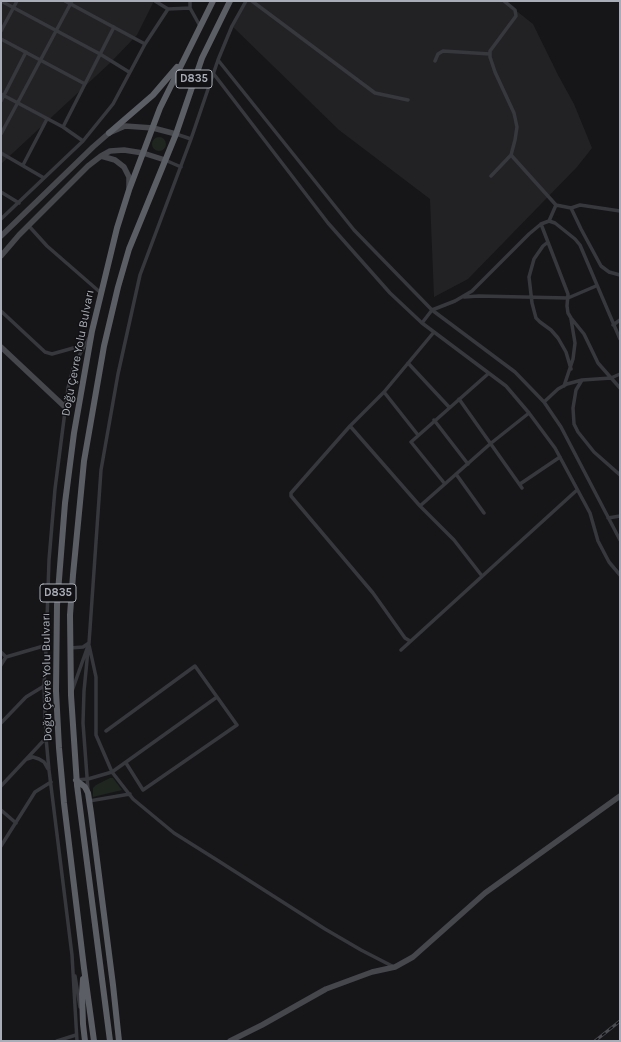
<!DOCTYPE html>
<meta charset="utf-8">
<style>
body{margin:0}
#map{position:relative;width:621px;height:1042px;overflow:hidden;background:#161618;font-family:Karla,sans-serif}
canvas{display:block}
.frame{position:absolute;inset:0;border:2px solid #a8adb8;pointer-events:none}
</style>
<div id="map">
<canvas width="621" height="1042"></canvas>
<div class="frame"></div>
</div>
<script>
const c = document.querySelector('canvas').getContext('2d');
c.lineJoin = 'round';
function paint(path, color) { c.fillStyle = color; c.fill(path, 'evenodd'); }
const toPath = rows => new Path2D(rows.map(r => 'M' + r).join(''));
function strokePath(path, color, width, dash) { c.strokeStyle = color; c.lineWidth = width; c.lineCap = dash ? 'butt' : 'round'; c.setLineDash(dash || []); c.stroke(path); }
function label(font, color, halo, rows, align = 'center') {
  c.font = font + ' Karla,sans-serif'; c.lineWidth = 3; c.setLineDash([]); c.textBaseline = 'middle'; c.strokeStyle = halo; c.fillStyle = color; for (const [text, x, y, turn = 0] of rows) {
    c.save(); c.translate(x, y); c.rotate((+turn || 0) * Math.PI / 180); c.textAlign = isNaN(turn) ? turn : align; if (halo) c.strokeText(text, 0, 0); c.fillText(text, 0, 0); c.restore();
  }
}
paint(toPath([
 [1,1,154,1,137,35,110,63,1,164],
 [246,1,504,1,533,24,558,75,574,104,592,148,577,167,468,279,434,297,430,199,339,130,232,26]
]), '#222225');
paint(toPath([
 '152 144a7 7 0 1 1 14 0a7 7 0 1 1-14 0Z',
 [110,778,113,778,122,790,93,797,93,788,96,785]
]), '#1e261f');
strokePath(toPath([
 [1,1,100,54,129,72],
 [65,1,145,44],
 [155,1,168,9],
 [190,1,190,8,200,26],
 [252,1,375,93,408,100],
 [504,1,515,10,516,16,490,51,490,57,495,72,514,113,517,127,515,140,511,155,556,205,549,221],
 [1,31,17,1],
 [1,39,85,84],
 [218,60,354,230,432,310,515,372,544,402,561,427,620,540],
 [435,61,438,54,443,51,490,54],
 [213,73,328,223,390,293,422,323,506,386,529,413,555,448,590,513,598,541,609,562,620,575],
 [1,94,63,127,83,141],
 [1,101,26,52],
 [63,127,114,27],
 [1,134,72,1],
 [176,134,191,139],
 [1,153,44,178],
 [165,160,181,167],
 [23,165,47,119],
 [491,176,511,155],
 [1,192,19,203],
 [556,205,571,208,581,229,601,266,609,272,620,275],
 [571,208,580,205,620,211],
 [1,219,83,141,113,104,145,44,168,9,190,8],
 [541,224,568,294,567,306,568,313,571,318,584,334,598,363,620,388],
 [28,225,47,246,101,293],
 [548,242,543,246,534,259,529,277,532,303,536,318,540,322,551,330,558,338,566,352,571,369],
 [464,297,479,296,568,298,596,286],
 [1,311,45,352,52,354,84,345],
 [422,323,432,310,455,301,472,291,529,234,541,224,549,221,555,223,575,239,580,245,620,339],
 [613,325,620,320],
 [408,363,449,407],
 [582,380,576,390,573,408,574,424,578,432,594,452,620,475],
 [564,386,573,359,575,343,571,319],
 [384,392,418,435],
 [459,399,522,488],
 [544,402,558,389,567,384,582,380,611,378,620,374],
 [434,420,468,464],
 [350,426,420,506,454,540,482,576],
 [456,474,484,513],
 [445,484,411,442,489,373],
 [520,484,560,457],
 [420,506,490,444,529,413],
 [608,518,620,516],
 [410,641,405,638,373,593,291,496,291,493,350,426,384,392,434,332],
 [89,645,96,677,96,735,112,772,133,799,174,833,217,860,325,929,361,950,394,967],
 [70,648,83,647,89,643],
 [401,650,577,490],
 [1,652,6,657],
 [1,665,6,657,47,645],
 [72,691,89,643,101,470,118,374,140,275,191,139,218,60,232,26,246,1],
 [1,723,26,697,44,686],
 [106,731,195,666,237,725,143,790,126,763],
 [27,759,33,757,39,759,44,762,48,769],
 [76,780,88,779,112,772,217,697],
 [1,786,46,738],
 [88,790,83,723,84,691,88,650],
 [89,801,130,794],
 [1,810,16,823],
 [1,846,35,792,51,782],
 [75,976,80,1007],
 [57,1041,76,1035],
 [77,1041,72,955,49,770,46,738,44,686,46,649,49,560,55,489,68,388,74,365,90,336]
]), '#37383d', 3.5);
strokePath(toPath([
 [101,156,115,160,124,167,129,177,129,189],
 [1,236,93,147,109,133,125,126,153,128,176,134],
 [1,256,19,235,88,166,101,156,110,151,124,150,143,153,165,160],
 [1,347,66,408],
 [230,1041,262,1025,326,989,372,972,395,967,413,957,485,893,620,796]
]), '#45474d', 5.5);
strokePath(toPath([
 [109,133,153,95,177,67],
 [76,780,85,787,88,793,91,813,113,985,119,1041],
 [83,979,82,994,83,1024,85,1041],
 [94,1041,84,968,64,803,59,748,56,691,57,605,65,503,74,433,92,331,117,228,129,190,160,108,213,1],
 [110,1041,77,785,71,695,70,615,73,575,84,461,104,346,118,287,129,249,176,134,202,58,230,1]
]), '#5b5e65', 6);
const rail = toPath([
 [595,1041,620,1021]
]);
strokePath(rail, '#4a4c52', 3);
strokePath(rail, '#111113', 1.5, [4.5]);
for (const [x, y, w] of [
 [194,79,36],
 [58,593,36]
]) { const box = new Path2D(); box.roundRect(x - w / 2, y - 9, w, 18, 3); c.fillStyle = '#111113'; c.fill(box); strokePath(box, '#a8adb8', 1); }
label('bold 11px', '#a8adb8', null, [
 ["D835",194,79],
 ["D835",58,593]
]);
label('12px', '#a8adb8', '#111113', [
 ["Doğu Çevre Yolu Bulvarı",78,353,-79],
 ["Doğu Çevre Yolu Bulvarı",47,677,-91]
]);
</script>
